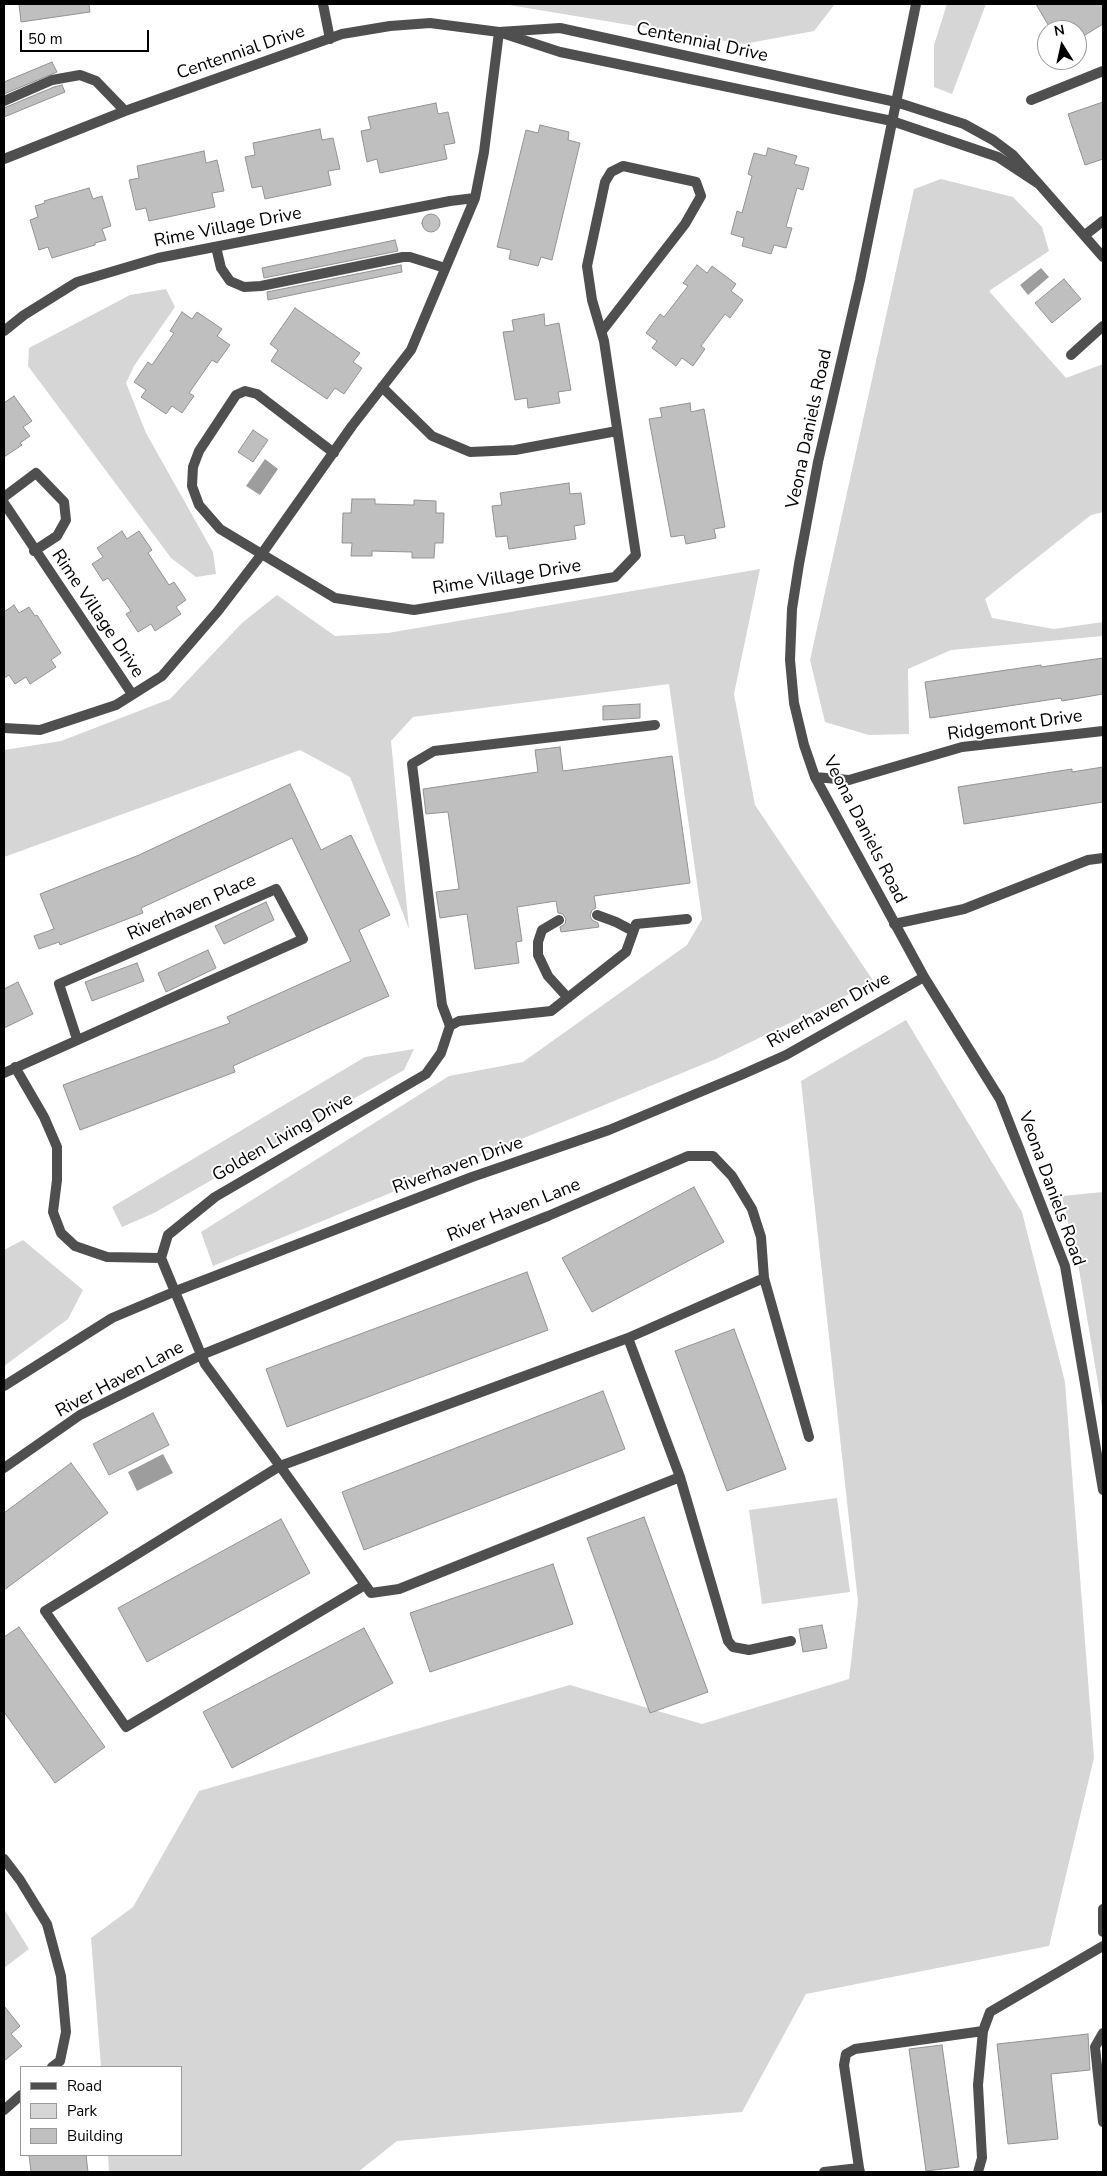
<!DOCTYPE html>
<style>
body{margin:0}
#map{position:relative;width:1107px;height:2176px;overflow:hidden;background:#fff;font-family:"Nunito Sans",sans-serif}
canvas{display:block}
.frame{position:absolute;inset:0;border:5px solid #000;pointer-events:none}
.legend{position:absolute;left:20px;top:2066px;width:162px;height:90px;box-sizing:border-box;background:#fff;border:1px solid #999;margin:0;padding:6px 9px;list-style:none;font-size:15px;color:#000}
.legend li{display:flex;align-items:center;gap:10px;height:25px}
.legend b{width:25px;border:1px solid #999}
.north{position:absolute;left:1037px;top:20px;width:50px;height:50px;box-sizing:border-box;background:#fff;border:1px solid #999;border-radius:50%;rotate:350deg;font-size:14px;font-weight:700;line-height:20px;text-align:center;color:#000}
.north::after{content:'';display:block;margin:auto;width:18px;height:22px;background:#000;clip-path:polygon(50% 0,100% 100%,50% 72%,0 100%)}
.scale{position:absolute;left:20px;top:30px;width:129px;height:22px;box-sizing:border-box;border:2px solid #000;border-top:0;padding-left:6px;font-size:15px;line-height:18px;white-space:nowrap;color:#000;-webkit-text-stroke:4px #fff;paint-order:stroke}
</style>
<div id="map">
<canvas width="1107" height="2176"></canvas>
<div class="frame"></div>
<ul class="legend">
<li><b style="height:6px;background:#4f4f4f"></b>Road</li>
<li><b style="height:14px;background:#d6d6d6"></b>Park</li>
<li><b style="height:14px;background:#bfbfbf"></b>Building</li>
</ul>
<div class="north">N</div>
<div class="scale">50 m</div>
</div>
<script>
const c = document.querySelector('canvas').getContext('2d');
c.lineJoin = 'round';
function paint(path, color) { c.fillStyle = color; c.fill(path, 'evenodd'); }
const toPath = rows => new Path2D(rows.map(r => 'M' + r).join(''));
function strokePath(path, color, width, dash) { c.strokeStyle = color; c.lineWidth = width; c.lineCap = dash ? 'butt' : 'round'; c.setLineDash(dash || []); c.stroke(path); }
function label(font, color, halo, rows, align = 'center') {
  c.font = font + ' "Nunito Sans",sans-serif'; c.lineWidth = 4; c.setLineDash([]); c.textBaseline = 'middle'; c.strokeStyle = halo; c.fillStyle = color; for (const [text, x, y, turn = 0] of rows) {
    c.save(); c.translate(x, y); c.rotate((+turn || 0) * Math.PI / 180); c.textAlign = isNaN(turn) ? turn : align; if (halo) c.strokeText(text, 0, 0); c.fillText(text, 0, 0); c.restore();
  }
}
paint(toPath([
 [503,4,835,4,814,31,744,44],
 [947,4,986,4,952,94,934,87,934,45],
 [941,179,1013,197,1042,227,1049,251,989,291,1066,378,1103,364,1103,512,1091,515,985,599,992,618,1054,629,1103,622,1103,636,951,650,908,669,909,734,869,735,825,722,810,660,914,189],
 [166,289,175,307,134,366,126,383,146,433,213,552,216,574,196,577,171,558,28,366,29,348,130,295],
 [760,569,734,694,755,805,874,982,716,1059,213,1266,201,1232,449,1076,523,1062,687,945,702,919,669,684,413,717,391,741,409,929,350,777,300,750,4,857,4,750,61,741,170,699,242,623,277,595,335,636,388,633],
 [906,1020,1022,1212,1065,1382,1094,1758,1049,1946,806,1994,742,2112,397,2141,358,2172,109,2172,108,2155,181,2155,181,2067,101,2067,91,1938,133,1907,199,1791,570,1685,702,1724,849,1679,858,1602,801,1081],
 [414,1049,404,1070,154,1213,122,1227,112,1207,365,1057],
 [1103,1192,1103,1414,1079,1269,1062,1196],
 [23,1240,83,1290,68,1319,4,1366,4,1250],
 [837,1498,850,1592,762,1604,749,1510],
 [4,1909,29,1949,4,1968]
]), '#d6d6d6');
paint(toPath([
 [1041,268,1049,277,1028,295,1020,285],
 [265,459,278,469,260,495,246,486],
 [163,1454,173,1473,137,1491,128,1472]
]), '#9d9d9d');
const building = toPath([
 [19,4,89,4,90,12,21,22,19,4],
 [1036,4,1103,4,1103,24,1077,40,1077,30,1051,30,1036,4],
 [52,62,57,72,4,94,4,82,52,62],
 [62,85,65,92,4,117,4,108,54,87,62,85],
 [1103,102,1103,159,1085,165,1068,114,1103,102],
 [436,103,438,114,448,112,455,143,444,145,447,159,380,173,377,159,367,162,361,131,371,129,368,117,436,103],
 [540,125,569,132,568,140,580,143,552,260,541,257,538,266,509,259,511,250,497,247,526,130,538,133,540,125],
 [320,129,322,140,333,138,340,169,328,171,331,185,265,199,262,186,252,188,245,157,255,155,253,143,320,129],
 [768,148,797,156,794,164,809,168,803,190,797,188,786,227,792,228,786,248,774,245,771,254,742,246,744,238,731,234,737,211,742,213,752,176,748,174,754,153,766,156,768,148],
 [204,151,206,163,217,160,224,191,212,193,215,207,149,221,146,208,136,210,129,180,139,178,137,166,204,151],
 [89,188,93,199,102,196,111,226,102,229,106,240,95,243,95,245,52,258,48,247,39,250,30,220,38,217,35,206,45,203,44,201,89,188],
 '422 223a9 9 0 1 1 18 0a9 9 0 1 1-18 0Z',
 [395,240,398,251,264,278,262,268,395,240],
 [401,265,402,272,268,300,267,292,401,265],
 [697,265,707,273,712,266,736,284,731,291,743,300,730,318,725,314,701,346,705,349,693,366,682,358,676,366,652,348,657,341,646,333,660,314,664,317,688,286,683,283,697,265],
 [1064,279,1081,299,1052,323,1035,303,1064,279],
 [295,308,360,353,353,362,362,368,344,394,335,388,327,399,271,361,278,350,270,344,295,308],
 [182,312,192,319,197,312,222,329,217,336,230,345,217,363,212,360,189,393,194,396,182,413,172,406,166,414,141,397,146,390,134,382,148,362,152,365,174,333,170,331,182,312],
 [544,314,545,326,559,323,571,390,558,392,560,403,528,408,527,398,515,400,503,332,514,331,512,320,544,314],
 [14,396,32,421,23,427,30,436,20,443,22,445,4,457,4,403,14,396],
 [690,403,691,412,704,409,725,527,714,529,716,538,686,544,684,535,671,537,649,419,662,417,660,408,690,403],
 [253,430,268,440,253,462,238,452,253,430],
 [569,483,570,494,581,493,585,524,574,526,576,539,509,549,507,536,496,537,492,506,502,505,500,493,569,483],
 [352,499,375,499,375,504,414,505,414,500,436,501,436,513,444,513,443,543,435,543,434,558,412,558,412,552,372,551,372,556,351,556,352,543,342,543,343,513,351,513,352,499],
 [122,531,127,539,139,531,152,550,148,553,169,585,174,582,186,600,176,607,181,614,155,631,151,624,138,632,126,614,131,611,108,578,103,581,92,564,103,557,97,548,122,531],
 [14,605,19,613,29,607,35,616,37,615,61,653,51,660,56,667,30,684,26,677,15,684,9,675,4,678,4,612,14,605],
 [1103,658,1103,694,1062,701,1061,698,930,718,925,682,1041,665,1041,667,1103,658],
 [640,704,640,718,603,720,603,706,640,704],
 [560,747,563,771,672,756,690,883,594,896,596,908,592,910,590,916,592,920,598,923,599,927,561,932,560,927,565,924,566,919,563,914,558,913,556,901,517,907,522,941,516,942,519,963,475,969,467,914,440,918,436,892,459,889,448,812,426,814,423,789,538,772,535,750,560,747],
 [1103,767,1103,802,964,824,958,787,1072,769,1072,772,1103,767],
 [290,784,321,850,351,835,390,915,359,930,389,996,233,1066,235,1072,80,1130,63,1085,230,1023,227,1017,351,961,292,838,141,908,143,913,60,945,59,942,39,949,34,936,54,929,40,894,139,855,290,784],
 [266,902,274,920,224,944,215,926,266,902],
 [208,950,216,968,166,992,158,973,208,950],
 [137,963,144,981,92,1001,85,982,137,963],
 [18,982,33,1014,4,1028,4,989,18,982],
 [694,1187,724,1242,592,1312,562,1258,694,1187],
 [527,1272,548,1330,287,1427,266,1369,527,1272],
 [734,1329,786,1469,727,1491,675,1351,734,1329],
 [603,1391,625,1449,364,1550,342,1492,603,1391],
 [153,1413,169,1445,109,1475,93,1444,153,1413],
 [71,1463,108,1513,4,1590,4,1513,71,1463],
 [644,1517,708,1692,650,1713,587,1538,644,1517],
 [281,1519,310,1573,147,1662,118,1608,281,1519],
 [553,1564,573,1624,430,1672,410,1613,553,1564],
 [822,1625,827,1648,803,1652,799,1629,822,1625],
 [19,1627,105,1747,55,1783,4,1712,4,1637,19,1627],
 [364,1628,393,1683,232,1768,203,1712,364,1628],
 [4,2006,20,2026,11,2034,22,2046,4,2061,4,2006],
 [1088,2034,1090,2070,1051,2074,1058,2139,1008,2144,997,2044,1088,2034],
 [942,2045,959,2167,926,2171,909,2049,942,2045],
 [29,2155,86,2155,88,2172,31,2172,29,2155]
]);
paint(building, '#bfbfbf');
strokePath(building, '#939393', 1);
strokePath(toPath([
 [323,4,330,39],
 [216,247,221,268,230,281,244,287,261,286,403,257,410,257,445,268],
 [1071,355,1103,326],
 [655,725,434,751,412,764,442,1005,450,1026,459,1021,551,1011,626,952,636,924,687,919],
 [597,915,616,922,633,931],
 [559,920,542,930,538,942,538,955,548,976,568,998],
 [894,924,964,909,1088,860,1103,858],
 [280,1466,45,1611,126,1727,365,1585],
 [1103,1909,1103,1932],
 [1103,2033,1095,2047,1103,2122],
 [859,2168,844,2065,846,2054,855,2049,983,2031],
 [824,2172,859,2168,860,2172],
 [978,2172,982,2158,978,2085,983,2031,990,2012,1103,1946]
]), '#4f4f4f', 10);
strokePath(toPath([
 [916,4,860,280,818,462,799,564,792,609,790,660,794,703,804,745,815,777,924,977,1000,1099,1065,1266,1103,1490],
 [560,28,896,102,964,124,993,140,1013,155,1039,184,998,157,892,121,560,52,499,32,560,28],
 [1031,100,1103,71],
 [4,101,52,80,80,75,96,81,125,111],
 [4,159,125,111,342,34,390,26,430,23,499,32,484,152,475,198,411,350,352,426,261,555,218,611,162,676,116,705,40,730,4,728],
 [1039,184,1103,257],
 [1085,235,1103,221],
 [4,331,24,315,77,282,158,258,450,201,475,198],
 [382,387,432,436,470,452,515,450,617,431],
 [334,453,257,394,245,391,236,395,199,451,193,467,192,486,199,505,220,529,335,598,414,610,615,577,636,555,604,341,592,300,587,266,605,182,611,172,623,166,696,182,701,196,685,224,602,331],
 [4,497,36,473,64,502,66,520,57,536,34,551],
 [4,503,132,694],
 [815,777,849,780,962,747,1103,731],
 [15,1067,44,1117,57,1147,57,1180,53,1212,61,1233,75,1246,107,1257,161,1258],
 [4,1073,303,939,276,889,59,984,77,1039],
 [628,1338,680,1477,728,1641,733,1647,749,1650,791,1641],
 [4,1386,112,1318,176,1291,472,1177,609,1130,741,1075,786,1055,924,977],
 [280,1466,205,1364,161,1258,168,1235,215,1197,426,1074,441,1053,450,1026],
 [4,1468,80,1415,201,1355,548,1216,688,1156,713,1156,732,1176,752,1209,761,1237,764,1278],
 [680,1477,399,1589,371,1593,280,1466,628,1338,764,1278,809,1437],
 [4,1859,20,1880,47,1924,61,1976,66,2032,60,2061,52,2067],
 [4,2110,21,2095]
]), '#4f4f4f', 10);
label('18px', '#000', '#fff', [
 ["Centennial Drive",702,43,12],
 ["Centennial Drive",241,53,-19],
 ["Rime Village Drive",228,228,-11],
 ["Veona Daniels Road",810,429,-78],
 ["Rime Village Drive",507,578,-9],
 ["Rime Village Drive",97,614,56],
 ["Ridgemont Drive",1015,726,-8],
 ["Veona Daniels Road",864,830,63],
 ["Riverhaven Place",192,908,-24],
 ["Riverhaven Drive",829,1011,-29],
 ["Golden Living Drive",283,1138,-30],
 ["Riverhaven Drive",458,1166,-20],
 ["Veona Daniels Road",1051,1189,70],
 ["River Haven Lane",514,1211,-22],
 ["River Haven Lane",120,1380,-28]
]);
</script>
